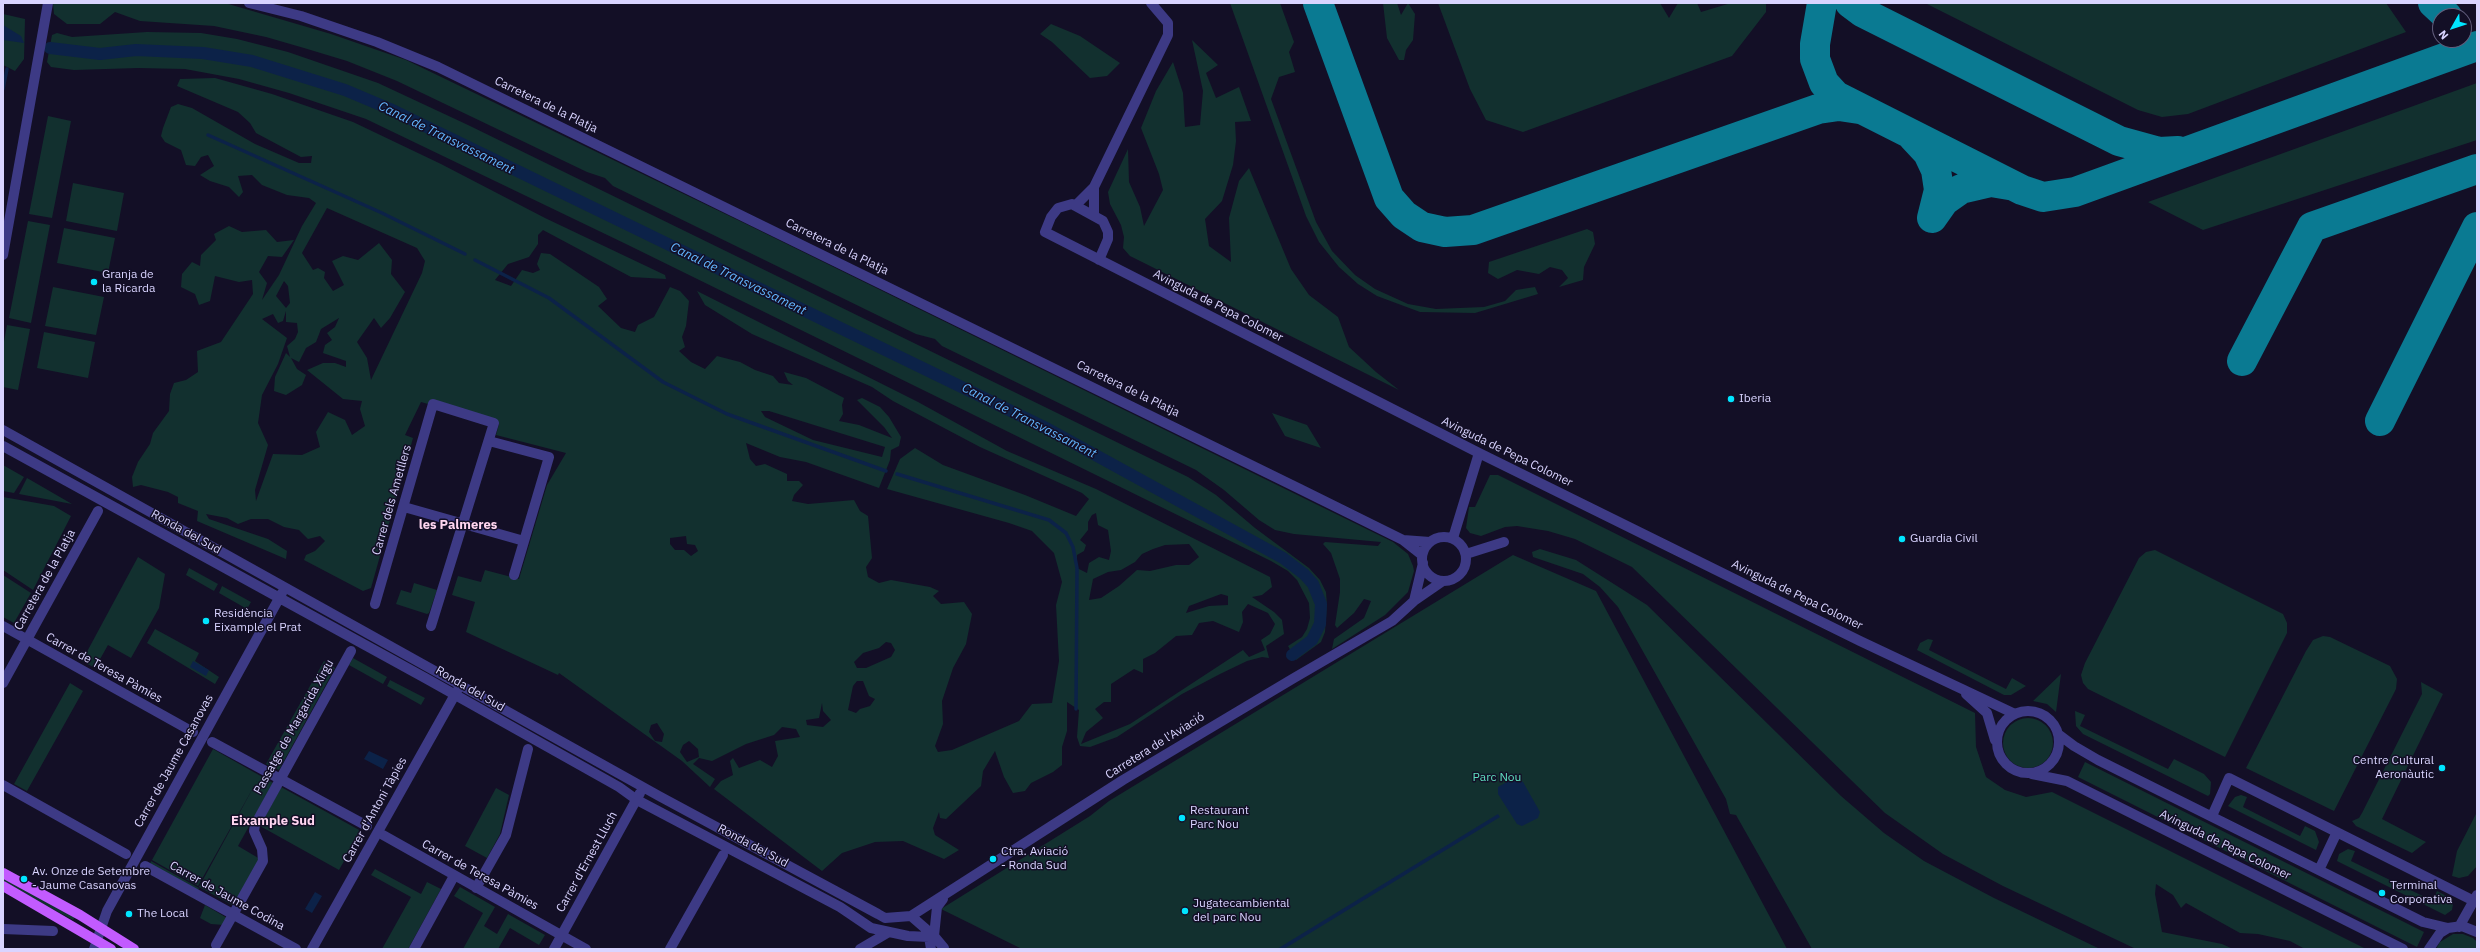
<!DOCTYPE html>
<meta charset="utf-8">
<style>
body{margin:0}
#map{position:relative;width:2480px;height:952px;overflow:hidden;background:#130f26;font-family:"IBM Plex Sans",sans-serif}
canvas{display:block}
.frame{position:absolute;inset:0;border:4px solid #d9d4ff;pointer-events:none}
.north{position:absolute;left:2432px;top:8px;width:40px;height:40px;box-sizing:border-box;background:#130f26;border:1px solid #625e7d;border-radius:50%;rotate:231deg;font-size:11px;font-weight:700;line-height:16px;text-align:center;color:#d9d4ff}
.north::after{content:'';display:block;margin:auto;width:14px;height:18px;background:#00e5ff;clip-path:polygon(50% 0,100% 100%,50% 72%,0 100%)}
</style>
<div id="map">
<canvas width="2480" height="952"></canvas>
<div class="frame"></div>
<div class="north">N</div>
</div>
<script>
const c = document.querySelector('canvas').getContext('2d');
c.lineJoin = 'round';
function paint(path, color) { c.fillStyle = color; c.fill(path, 'evenodd'); }
const toPath = rows => new Path2D(rows.map(r => 'M' + r).join(''));
function strokePath(path, color, width, dash) { c.strokeStyle = color; c.lineWidth = width; c.lineCap = dash ? 'butt' : 'round'; c.setLineDash(dash || []); c.stroke(path); }
function label(font, color, halo, rows, align = 'center') {
  c.font = font + ' "IBM Plex Sans",sans-serif'; c.lineWidth = 3; c.setLineDash([]); c.textBaseline = 'middle'; c.strokeStyle = halo; c.fillStyle = color; for (const [text, x, y, turn = 0] of rows) {
    c.save(); c.translate(x, y); c.rotate((+turn || 0) * Math.PI / 180); c.textAlign = isNaN(turn) ? turn : align; if (halo) c.strokeText(text, 0, 0); c.fillText(text, 0, 0); c.restore();
  }
}
paint(toPath([
 [53,3,225,3,331,34,406,60,746,224,1393,542,1408,554,1413,566,1414,571,1408,592,1385,615,1332,649,1334,639,1364,618,1371,601,1364,599,1354,613,1337,628,1335,625,1340,592,1340,579,1331,553,1323,544,1325,542,1378,546,1381,542,1294,534,1275,530,1259,520,1224,490,1196,470,942,346,935,339,916,334,613,186,605,178,587,172,397,81,347,61,304,48,266,37,214,26,140,21,115,12,100,24,67,24,54,14],
 [1230,3,1280,3,1294,42,1289,52,1295,72,1279,77,1271,99,1316,222,1332,251,1355,275,1375,289,1408,304,1436,309,1484,307,1505,301,1516,290,1535,287,1538,294,1475,313,1420,312,1377,296,1358,284,1339,267,1319,242,1306,216],
 [1383,3,1397,3,1401,15,1408,3,1415,14,1413,40,1406,50,1404,60,1399,60,1387,38],
 [1438,3,1660,3,1669,18,1678,3,1697,3,1701,12,1731,3,1766,3,1766,12,1732,56,1523,132,1486,120,1470,89],
 [1925,3,2386,3,2406,32,2188,114,2162,117,2138,110],
 [3,14,25,19,24,59,15,71,3,65],
 [1051,24,1080,36,1120,63,1107,76,1090,78,1052,42,1040,34],
 [147,32,201,33,237,39,288,52,378,83,468,125,1188,477,1216,495,1255,528,1309,568,1320,580,1326,592,1327,605,1325,632,1321,642,1296,660,1288,646,1302,637,1307,629,1310,618,1309,603,1297,580,1288,571,1271,561,626,244,366,119,289,93,239,79,185,69,138,68,74,70,51,67,47,62,52,35,57,33,72,37],
 [1192,40,1218,65,1206,73,1216,98,1239,87,1251,121,1235,122,1236,141,1233,165,1222,201,1205,219,1209,246,1231,262,1229,218,1239,181,1249,168,1291,269,1309,295,1338,317,1349,347,1376,372,1399,390,1130,256,1123,248,1124,237,1121,225,1110,204,1108,192,1128,149,1129,182,1140,207,1144,226,1163,190,1159,174,1141,128,1156,91,1173,62,1183,93,1185,127,1200,125,1203,91],
 [215,78,272,94,353,122,441,164,545,218,665,275,666,279,631,277,543,230,538,235,538,244,529,257,508,264,495,280,511,286,522,270,533,273,540,270,537,264,541,253,550,254,599,287,607,299,598,306,621,328,635,332,638,325,654,317,670,287,680,291,689,301,686,326,682,337,685,347,679,351,691,362,705,369,717,356,740,362,755,370,773,376,779,383,793,385,788,381,784,372,806,378,844,398,842,405,843,414,839,421,859,425,892,438,884,427,857,400,862,398,880,407,889,417,901,437,899,446,891,450,890,460,879,488,806,462,780,457,746,443,750,459,756,466,765,464,787,474,787,481,799,481,803,485,794,495,792,501,808,504,854,500,860,511,868,516,872,558,866,567,868,577,879,583,891,580,930,587,939,591,933,596,941,604,964,602,972,614,966,644,953,668,942,701,943,724,935,746,938,752,952,750,1019,721,1032,704,1052,703,1059,661,1056,605,1062,582,1054,553,1032,531,1009,523,887,489,900,459,915,448,943,465,1025,495,1076,516,1089,499,1082,493,980,447,893,401,872,387,752,334,705,305,697,291,918,402,1007,451,1096,489,1270,577,1272,587,1262,595,1252,597,1274,612,1282,620,1284,634,1266,646,1269,658,1262,657,1247,661,1220,674,1182,694,1117,737,1090,747,1080,746,1077,737,1079,710,1067,702,1067,731,1062,747,1062,765,1053,772,1031,783,1025,791,1013,793,1004,777,995,751,983,771,981,786,946,819,940,818,939,812,933,828,935,835,959,850,944,859,903,841,875,842,842,853,822,871,714,789,721,781,733,775,730,761,733,758,739,768,760,760,772,767,778,756,775,741,800,737,796,729,782,727,774,735,746,744,712,761,699,758,693,764,715,779,710,787,682,761,559,673,558,675,466,632,475,602,452,595,458,576,481,582,485,570,519,579,547,485,566,453,496,435,499,424,421,402,405,435,413,438,371,588,363,591,304,560,306,555,315,551,325,541,320,536,308,539,299,530,284,527,268,519,251,519,238,524,227,518,206,514,209,519,268,539,287,551,286,559,197,521,198,511,178,503,178,497,168,492,141,485,133,487,132,477,138,462,150,444,153,433,169,411,170,394,174,383,186,380,198,372,197,351,221,342,253,294,252,280,239,282,215,276,210,301,199,305,195,294,181,287,182,274,192,262,200,266,201,255,216,240,214,234,229,226,242,232,266,230,277,242,294,240,282,257,268,256,259,272,267,283,262,300,279,275,302,226,316,203,309,198,287,195,262,185,252,175,238,176,243,192,239,197,229,187,210,181,200,175,214,166,208,155,201,157,195,166,186,165,181,150,165,142,161,136,163,128,171,107,178,104,192,108,255,144,299,163,311,163,312,156,301,157,256,133,250,123,238,112,177,86,180,79],
 [327,208,417,248,425,261,422,273,371,380,367,358,357,342,374,318,381,328,390,318,405,292,391,274,392,260,379,243,358,260,343,256,332,261,344,285,333,291,324,278,325,272,318,268,313,270,302,253],
 [284,281,288,286,290,303,286,308,276,296],
 [286,311,286,322,297,323,298,332,295,339,287,346,290,357,286,353,275,377,274,391,286,395,302,385,306,375,297,369,291,358,299,362,306,348,316,342,321,329,339,318,335,327,327,333,332,340,325,345,323,353,346,361,346,367,335,363,323,363,307,370,343,399,362,401,360,409,365,426,352,435,345,420,328,412,316,432,320,447,302,455,273,454,256,501,255,490,268,445,258,423,262,395,278,364,287,338,262,319,273,314,278,323,283,321],
 [761,411,769,411,885,447,882,457,813,440,765,417],
 [1096,513,1098,525,1108,530,1111,551,1109,560,1099,557,1089,563,1087,573,1077,568,1077,555,1084,551,1086,545,1080,540,1088,530,1088,522,1092,515],
 [686,536,687,544,695,545,698,551,691,556,684,550,675,550,670,544,670,538],
 [1189,544,1199,557,1189,565,1176,565,1150,571,1137,570,1119,586,1101,598,1089,600,1093,579,1108,572,1121,570,1135,562,1142,554,1153,549,1165,545],
 [1221,594,1228,596,1228,605,1209,606,1186,613,1189,606],
 [1248,604,1268,613,1275,624,1270,634,1261,640,1265,650,1249,657,1243,650,1130,724,1081,744,1086,732,1103,718,1095,709,1104,702,1111,702,1111,684,1134,669,1143,673,1143,659,1155,653,1176,636,1192,635,1199,623,1213,621,1239,632,1243,622,1242,612],
 [886,642,891,643,895,650,891,657,866,668,857,668,854,662,863,653,879,648],
 [857,681,863,681,869,696,875,699,870,706,860,709,856,713,848,710,853,686],
 [822,703,823,711,831,720,823,727,807,725,806,720,819,718],
 [657,723,664,734,662,742,655,741,649,732,651,725],
 [689,741,698,749,699,757,687,762,680,752,683,745],
 [2477,83,2477,140,2203,230,2148,202],
 [48,116,71,121,52,218,29,214],
 [73,183,124,193,117,231,66,221],
 [28,221,50,225,31,323,9,318],
 [64,228,115,238,108,273,57,263],
 [1587,229,1593,232,1595,244,1584,267,1583,280,1559,287,1568,278,1562,270,1550,267,1539,274,1517,270,1498,279,1488,273,1489,262],
 [53,287,104,297,96,335,45,326],
 [7,325,30,329,18,390,3,387,3,347],
 [44,332,95,342,88,378,37,368],
 [1272,413,1307,425,1321,448,1285,436],
 [3,465,24,477,14,493,3,491],
 [1490,475,1498,475,1975,713,1976,747,1986,777,2005,790,2026,797,2052,792,2366,949,2305,949,2290,941,2258,934,2240,933,2186,903,2181,908,2173,895,2156,884,2155,894,2162,932,2222,944,2233,949,2136,949,2003,886,1943,854,1885,813,1632,567,1575,539,1548,531,1517,526,1505,527,1481,536,1470,533,1466,528,1469,507,1475,507],
 [27,478,72,504,19,494],
 [3,497,54,506,71,516,33,590,3,570],
 [1540,549,1576,560,1647,605,1841,796,1884,833,1924,861,1994,898,2100,949,1812,949,1736,815,1730,814,1726,799,1618,607,1600,587,1583,574,1533,557,1532,552],
 [2155,550,2283,614,2287,623,2287,633,2225,757,2088,689,2083,683,2081,675,2085,663,2139,558,2146,552],
 [1513,555,1596,591,1787,949,1022,949,941,909,1090,816,1109,801],
 [138,557,165,574,159,608,131,658,108,645,95,668,82,661],
 [189,568,218,584,214,591,186,575],
 [3,575,31,593,14,623,3,617],
 [414,583,437,590,429,613,427,614,396,604,401,590,411,593],
 [222,586,251,602,247,609,219,593],
 [155,629,199,653,195,661,219,677,215,684,147,643],
 [2323,636,2330,637,2390,666,2397,679,2396,689,2334,811,2246,768,2306,651,2313,640],
 [1928,639,1933,640,1929,650,2006,689,2012,678,2026,686,2011,695,2004,695,1917,650,1920,643],
 [353,658,387,677,383,684,349,665],
 [324,661,335,668,279,770,266,764],
 [2061,674,2056,712,2047,704,2033,701],
 [390,680,425,698,421,705,387,686],
 [2421,682,2443,694,2382,819,2426,842,2412,853,2356,826,2352,821,2359,818,2362,813,2422,694],
 [70,683,83,691,27,791,14,784],
 [2075,711,2085,715,2080,726,2168,769,2174,759,2204,774,2211,782,2210,794,2208,796,2083,734,2076,726],
 '2003 743a25 25 0 1 1 50 0a25 25 0 1 1-50 0Z',
 [213,749,273,783,238,846,260,859,234,906,199,887,258,779,198,886,152,860],
 [2085,762,2424,932,2417,947,2078,777],
 [281,787,361,831,339,870,260,826],
 [496,788,509,795,500,834,487,858,465,846],
 [2241,795,2247,797,2243,807,2300,836,2305,826,2315,831,2319,842,2316,850,2228,806,2235,797],
 [2477,812,2477,866,2468,876,2459,878,2452,876,2457,851],
 [2348,849,2355,851,2351,861,2433,901,2437,891,2450,898,2453,904,2452,910,2445,915,2337,861,2339,854],
 [151,861,199,888,198,890,150,864],
 [375,869,421,894,427,882,441,889,408,949,382,949,411,897,371,875],
 [3,876,75,917,73,920,3,882],
 [460,887,495,907,484,926,497,934,508,914,545,935,539,945,510,928,498,949,463,949,483,913,454,896],
 [205,905,227,918,224,925,211,924,200,918],
 [2453,934,2463,934,2473,938,2477,942,2477,949,2436,949,2440,942]
]), '#12302f');
paint(toPath([
 [3,25,21,36,24,43,3,40],
 [193,661,209,670,206,676,190,667],
 [369,751,388,760,383,769,364,759],
 [1514,778,1523,782,1540,812,1538,818,1522,826,1517,824,1498,794,1498,787],
 [1498,814,1500,817,1284,949,1277,949],
 [315,892,322,896,312,913,305,909]
]), '#0c2248');
strokePath(toPath([
 [3,89,7,69],
 [208,135,382,213,465,254],
 [475,260,549,298,663,382,727,414,886,471],
 [897,474,1049,520,1066,533,1073,547,1077,568,1076,709]
]), '#0c2248', 3.5);
strokePath(toPath([
 [50,48,100,54,136,50,203,53,252,61,345,90,390,109,1048,429,1283,558,1304,574,1313,584,1321,604,1320,624,1312,640,1292,655]
]), '#0c2248', 12);
strokePath(toPath([
 [1318,3,1389,198,1404,215,1422,227,1445,232,1473,230,1818,109,1839,106,1859,109],
 [1822,3,1815,44,1815,59,1824,83,1836,96,2022,190,2043,197,2075,192,2477,46],
 [1850,3,1862,12,2119,141,2159,152,2178,151],
 [2433,3,2447,16],
 [1913,137,1928,153,1936,170,1939,190,1932,218],
 [1932,218,1944,201,1961,189,1991,182,2009,185],
 [2242,361,2312,227,2477,169],
 [2380,421,2477,227]
]), '#0a7a92', 30);
strokePath(toPath([
 [249,3,301,16,377,42,438,67,1300,489,1403,540,1422,555],
 [1094,187,1168,35,1168,23,1151,3],
 [1075,206,1094,187,1094,216],
 [3,255,48,3],
 [1099,260,1108,239,1108,232,1103,221,1072,204,1058,208,1051,217,1045,232,1479,453,1860,641,2015,714],
 [3,430,659,796,878,914,885,918,911,916,934,936],
 [489,441,549,457,514,575],
 [3,446,427,679,619,787,637,800,840,907,871,928,908,936,929,937],
 [404,507,524,541],
 '1422 559a22 22 0 1 1 44 0a22 22 0 1 1-44 0Z',
 [1453,538,1479,453],
 [1403,540,1430,542],
 [1466,554,1504,542],
 [1414,601,1423,563],
 [375,604,433,404,494,423,431,626],
 [3,626,193,732],
 [3,683,98,511],
 [1966,694,1987,713,1995,740],
 '1997 742a31 31 0 1 1 62 0a31 31 0 1 1-62 0Z',
 [2058,734,2074,746,2098,760,2423,922,2448,928],
 [212,742,367,826],
 [2032,774,2067,781,2403,949],
 [3,785,126,854],
 [2212,816,2229,778,2474,901],
 [383,835,586,949],
 [145,866,296,949],
 [2319,870,2337,832],
 [476,888,506,835,528,749],
 [943,899,937,907,934,936,944,948],
 [911,916,1123,780,1294,678,1392,621,1414,601,1443,581],
 [2459,927,2477,895],
 [3,929,53,931],
 [926,933,929,937,931,949],
 [216,945,263,861,262,849,254,831,255,825,351,651],
 [94,949,107,911,282,593],
 [312,949,457,691],
 [414,949,454,876],
 [554,949,640,793],
 [670,949,723,855],
 [860,949,889,932],
 [2429,949,2440,933,2448,928,2462,926,2477,932]
]), '#3d3a85', 10);
strokePath(toPath([
 [3,873,80,915,134,949],
 [3,886,111,949]
]), '#c25bff', 10);
for (const [x, y, r, color] of [
 [94,282,4,"#00e5ff"],
 [1731,399,4,"#00e5ff"],
 [1902,539,4,"#00e5ff"],
 [206,621,4,"#00e5ff"],
 [2442,768,4,"#00e5ff"],
 [1182,818,4,"#00e5ff"],
 [993,859,4,"#00e5ff"],
 [24,879,4,"#00e5ff"],
 [2382,893,4,"#00e5ff"],
 [1185,911,4,"#00e5ff"],
 [129,914,4,"#00e5ff"]
]) { const dot = new Path2D(); dot.arc(x, y, r, 0, 2 * Math.PI); c.fillStyle = color; c.fill(dot); strokePath(dot, '#130f26', 1.5); }
label('12px', '#d9d4ff', '#130f26', [
 ["Carretera de la Platja",546,105,26],
 ["Carretera de la Platja",837,247,26],
 ["Avinguda de Pepa Colomer",1218,306,27],
 ["Carretera de la Platja",1128,389,26],
 ["Avinguda de Pepa Colomer",1507,452,26],
 ["Carrer dels Ametllers",392,500,-74],
 ["Ronda del Sud",186,532,29],
 ["Carretera de la Platja",45,580,-61],
 ["Avinguda de Pepa Colomer",1797,595,26],
 ["Carrer de Teresa Pàmies",104,668,29],
 ["Ronda del Sud",470,689,30],
 ["Passatge de Margarida Xirgu",294,727,-61],
 ["Carretera de l'Aviació",1155,746,-32],
 ["Carrer de Jaume Casanovas",174,761,-61],
 ["Carrer d'Antoni Tàpies",375,810,-61],
 ["Avinguda de Pepa Colomer",2225,845,26],
 ["Ronda del Sud",753,846,28],
 ["Carrer d'Ernest Lluch",587,862,-61],
 ["Carrer de Teresa Pàmies",480,875,29],
 ["Carrer de Jaume Codina",227,896,29]
]);
label('12px', '#d9d4ff', '#130f26', [
 ["Granja de",102,275],
 ["la Ricarda",102,289],
 ["Iberia",1739,399],
 ["Guardia Civil",1910,539],
 ["Residència",214,614],
 ["Eixample el Prat",214,628],
 ["Centre Cultural",2434,761,"right"],
 ["Aeronàutic",2434,775,"right"],
 ["Restaurant",1190,811],
 ["Parc Nou",1190,825],
 ["Ctra. Aviació",1001,852],
 ["- Ronda Sud",1001,866],
 ["Av. Onze de Setembre",32,872],
 ["- Jaume Casanovas",32,886],
 ["Terminal",2390,886],
 ["Corporativa",2390,900],
 ["Jugatecambiental",1193,904],
 ["del parc Nou",1193,918],
 ["The Local",137,914]
], 'left');
label('12px', '#5fe0c0', '#130f26', [
 ["Parc Nou",1497,778]
]);
label('italic 13px', '#62b6ff', '#130f26', [
 ["Canal de Transvassament",446,138,26],
 ["Canal de Transvassament",738,279,26],
 ["Canal de Transvassament",1029,421,27]
]);
label('bold 13px', '#ffd6f0', '#130f26', [
 ["les Palmeres",458,525],
 ["Eixample Sud",273,821]
]);
</script>
